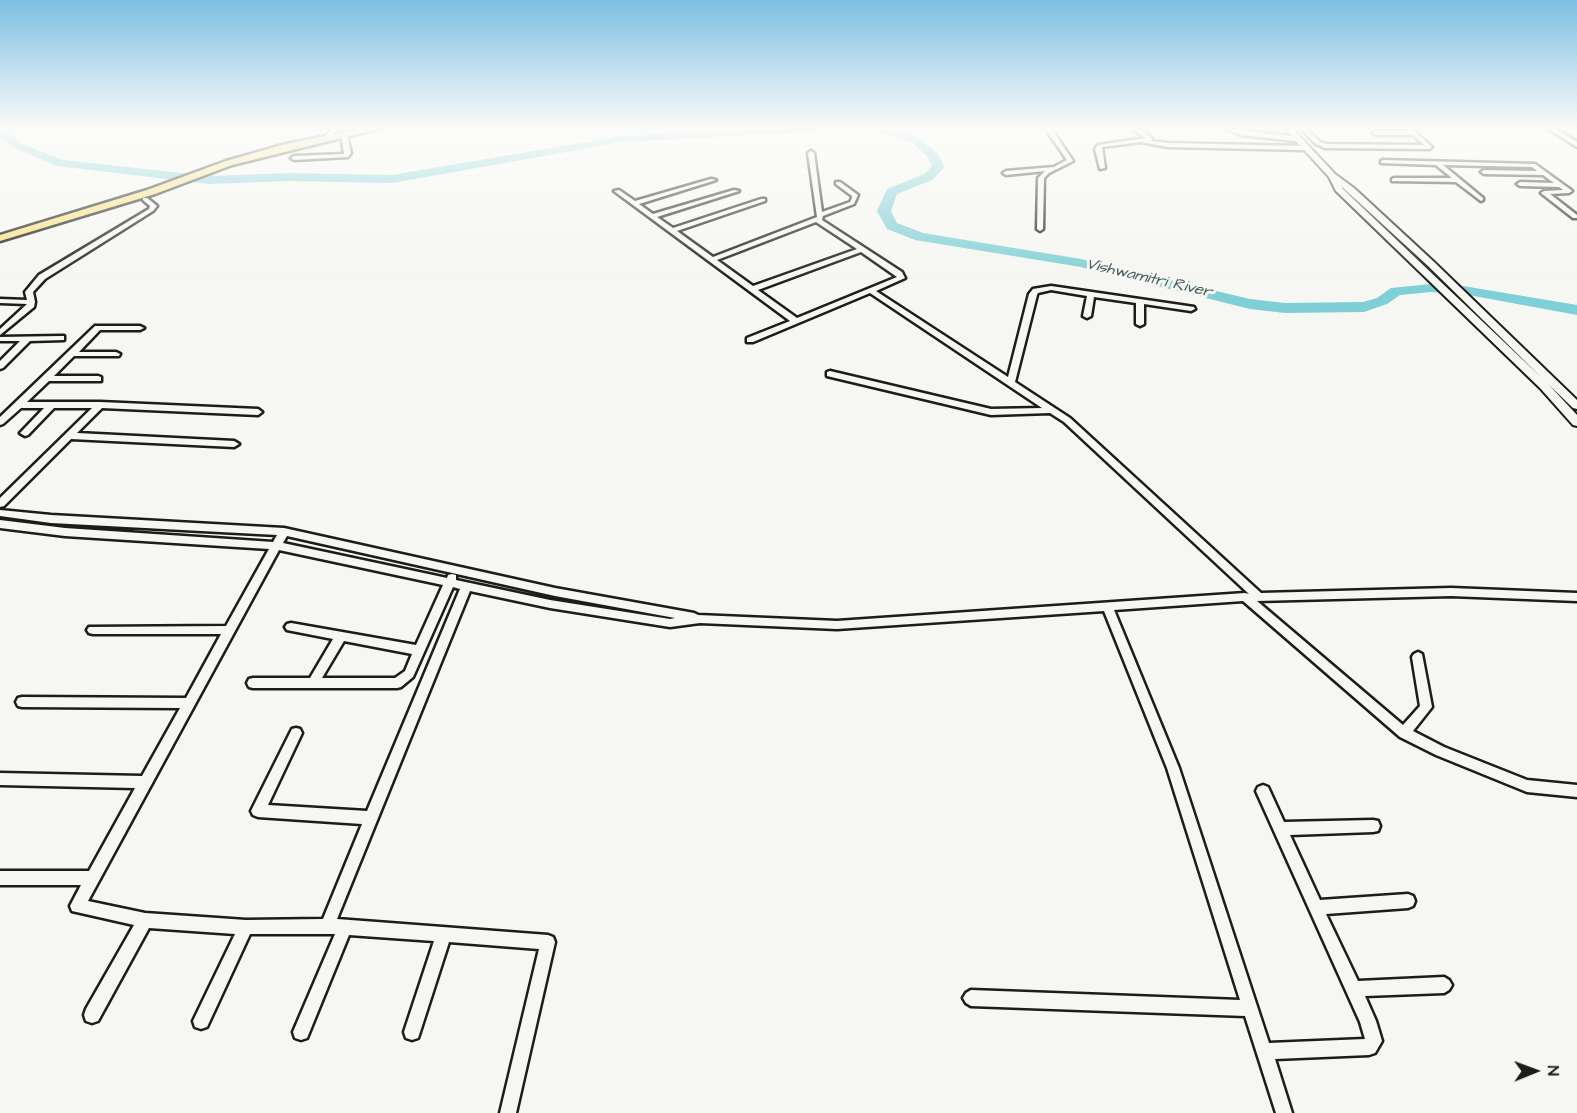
<!DOCTYPE html>
<style>
body{margin:0}
#map{position:relative;width:1577px;height:1113px;overflow:hidden;background:#f6f6f2;font-family:"Architects Daughter",sans-serif}
canvas{display:block}
.north{position:absolute;left:1505px;top:1041px;width:60px;height:60px;-webkit-text-stroke:4px #f6f6f2;paint-order:stroke;rotate:89deg;font-size:16px;font-weight:700;line-height:24px;text-align:center;color:#1c1c1c}
.north::after{content:'';display:block;margin:auto;width:21px;height:27px;background:#1c1c1c;clip-path:polygon(50% 0,100% 100%,50% 72%,0 100%)}
</style>
<div id="map">
<canvas width="1577" height="1113"></canvas>
<div class="north">N</div>
</div>
<script>
const c = document.querySelector('canvas').getContext('2d');
c.lineJoin = 'round';
const toPath = rows => new Path2D(rows.map(r => 'M' + r).join(''));
function paint(path, color) { c.fillStyle = color; c.fill(path, 'evenodd'); }
function strokePath(path, color, width, dash) { c.strokeStyle = color; c.lineWidth = width; c.lineCap = dash ? 'butt' : 'round'; c.setLineDash(dash || []); c.stroke(path); }
function label(font, color, halo, rows, align = 'center') {
  c.font = font + ' "Architects Daughter",sans-serif'; c.lineWidth = 6; c.setLineDash([]); c.textBaseline = 'middle'; c.strokeStyle = halo; c.fillStyle = color; for (const [text, x, y, turn = 0] of rows) {
    c.save(); c.translate(x, y); c.rotate((+turn || 0) * Math.PI / 180); c.textAlign = isNaN(turn) ? turn : align; if (halo) c.strokeText(text, 0, 0); c.fillText(text, 0, 0); c.restore();
  }
}
paint(toPath([
 [8,128,21,128,12,135,20,143,63,160,209,176,289,173,392,175,622,136,759,128,827,128,821,131,622,142,392,183,289,181,209,184,57,166,12,147,0,136,8,128],
 [865,128,906,132,922,140,939,155,944,167,942,170,932,180,897,194,891,211,897,223,923,233,1081,259,1250,299,1285,303,1363,302,1377,298,1391,288,1431,284,1463,286,1577,305,1577,315,1463,294,1431,292,1400,295,1387,304,1364,312,1285,313,1250,309,1081,267,915,240,887,229,877,211,887,189,924,174,932,166,928,157,914,144,899,137,865,128]
]), '#7ecfd6');
const minor = toPath([
 [333,128,339,128,327,140,323,140,323,138,333,128],
 [1045,128,1051,128,1073,161,1049,173,1044,178,1043,229,1040,231,1037,229,1038,178,1045,171,1006,175,1003,173,1006,171,1054,167,1067,160,1045,128],
 [1131,128,1138,128,1152,138,1151,141,1168,143,1305,146,1308,148,1305,150,1168,147,1141,142,1102,147,1105,168,1100,169,1095,149,1098,145,1145,138,1131,128],
 [1224,128,1296,137,1299,139,1296,141,1241,135,1224,128],
 [1300,128,1306,128,1320,142,1326,144,1424,145,1413,135,1376,135,1373,133,1376,131,1409,131,1408,130,1411,128,1432,147,1429,149,1325,148,1316,144,1300,128],
 [1547,128,1554,128,1577,142,1577,147,1547,128],
 [344,133,347,135,351,153,348,157,294,160,291,158,294,156,344,154,341,135,344,133],
 [811,151,814,153,822,212,850,202,852,198,852,196,836,184,836,182,840,182,858,195,854,204,823,216,822,220,902,272,905,278,876,291,1008,377,1029,294,1033,289,1051,286,1194,307,1195,309,1191,311,1144,304,1144,324,1140,326,1136,324,1136,303,1094,297,1091,316,1087,318,1083,316,1087,296,1051,290,1038,293,1037,295,1015,382,1070,418,1261,593,1451,588,1577,593,1577,601,1451,596,1257,601,1403,725,1420,706,1412,657,1414,654,1418,652,1422,654,1432,707,1413,731,1444,747,1527,780,1577,785,1577,797,1527,792,1436,755,1400,737,1243,601,1114,610,1179,768,1269,1043,1365,1039,1360,1022,1256,791,1258,787,1263,785,1268,787,1284,822,1373,820,1378,821,1380,826,1378,831,1373,832,1290,835,1320,900,1408,894,1413,896,1415,901,1413,906,1408,908,1326,914,1358,981,1444,977,1449,980,1452,985,1449,990,1444,993,1365,996,1376,1021,1382,1041,1375,1053,1369,1055,1275,1059,1292,1113,1276,1113,1245,1016,971,1006,966,1003,963,998,966,993,971,990,1240,1000,1167,768,1104,611,837,629,700,623,670,627,550,608,470,591,337,919,548,935,553,937,555,942,516,1113,500,1113,539,949,449,942,420,1032,418,1038,412,1040,406,1038,404,1032,434,941,349,935,307,1038,301,1040,295,1038,293,1032,335,934,250,934,207,1027,201,1029,195,1027,193,1021,235,934,149,928,98,1021,92,1023,86,1021,84,1015,86,1009,134,925,72,911,70,906,81,885,0,885,0,871,89,871,135,788,0,785,0,773,142,776,180,708,22,707,18,706,16,702,18,698,22,697,186,698,221,634,93,634,89,633,87,630,89,627,226,626,269,549,65,536,0,528,0,520,65,528,273,542,277,535,51,523,0,516,0,510,51,515,284,528,555,588,694,613,698,615,837,621,1245,593,1249,594,1064,422,1050,413,991,415,827,376,827,372,830,371,991,409,1042,408,870,293,753,342,747,342,747,338,790,321,614,191,619,190,635,201,711,179,716,180,639,204,653,214,734,190,739,191,657,217,673,228,761,199,765,199,765,201,677,231,713,257,817,217,808,153,811,151],
 [816,222,857,249,753,286,717,260,816,222],
 [861,252,897,277,797,318,758,290,861,252],
 [287,536,555,596,675,618,670,619,550,600,456,580,456,575,452,574,448,575,447,578,283,543,287,536],
 [279,550,443,585,416,645,291,623,287,624,285,627,287,630,333,639,310,678,253,678,249,679,247,683,249,687,253,688,397,688,401,687,413,677,453,587,460,589,367,811,268,805,302,733,300,729,296,728,292,729,251,811,253,815,258,817,362,824,323,919,246,920,145,913,88,901,279,550],
 [344,641,412,654,405,671,395,678,322,678,344,641],
 [1383,160,1535,164,1571,190,1572,191,1569,193,1550,194,1577,215,1577,218,1573,218,1541,193,1544,191,1563,190,1559,187,1520,186,1517,184,1520,182,1554,183,1543,175,1484,174,1481,172,1484,170,1537,171,1532,167,1443,165,1483,198,1483,200,1481,201,1456,182,1392,181,1392,179,1394,178,1452,178,1436,165,1381,163,1381,161,1383,160],
 [143,198,147,198,156,205,157,206,153,211,45,279,33,292,35,302,34,307,0,335,0,329,27,304,0,303,0,299,27,300,25,292,39,275,149,209,150,206,143,200,143,198],
 [95,326,140,326,144,328,140,330,100,330,79,352,116,352,120,354,119,356,74,356,54,376,98,376,101,377,101,381,49,381,27,402,100,402,258,409,262,412,258,415,102,408,77,433,234,441,239,444,234,447,71,439,4,506,0,507,0,498,92,408,54,408,28,435,25,436,20,433,22,431,44,408,21,408,3,424,0,425,0,417,95,326],
 [61,336,64,336,64,340,30,341,3,368,0,369,0,361,20,341,0,341,0,337,61,336]
]);
const tertiary = toPath([
 [1284,128,1292,128,1335,174,1354,188,1433,261,1577,400,1577,409,1573,408,1549,385,1577,415,1577,426,1573,425,1540,388,1336,191,1329,177,1284,128],
 [1342,187,1427,265,1542,378,1342,188,1342,187]
]);
const primary = toPath([
 [365,128,382,128,232,165,155,194,0,241,0,235,147,190,226,161,286,144,365,128]
]);
strokePath(minor, '#1c1c1c', 5);
strokePath(tertiary, '#1c1c1c', 4);
strokePath(primary, '#1c1c1c', 5);
paint(minor, '#f6f6f2');
paint(tertiary, '#f6f6f2');
paint(primary, '#f8e281');
const sky = c.createLinearGradient(0, 0, 0, 284);
sky.addColorStop(0, '#7dbfe1');
sky.addColorStop(0.45, '#fbfbf9');
sky.addColorStop(1, '#fbfbf900');
c.fillStyle = sky;
c.fillRect(0, 0, 1577, 284);
label('italic 16px', '#3e5b5d', '#f6f6f2', [
 ["Vishwamitri River",1149,279,13]
]);
</script>
